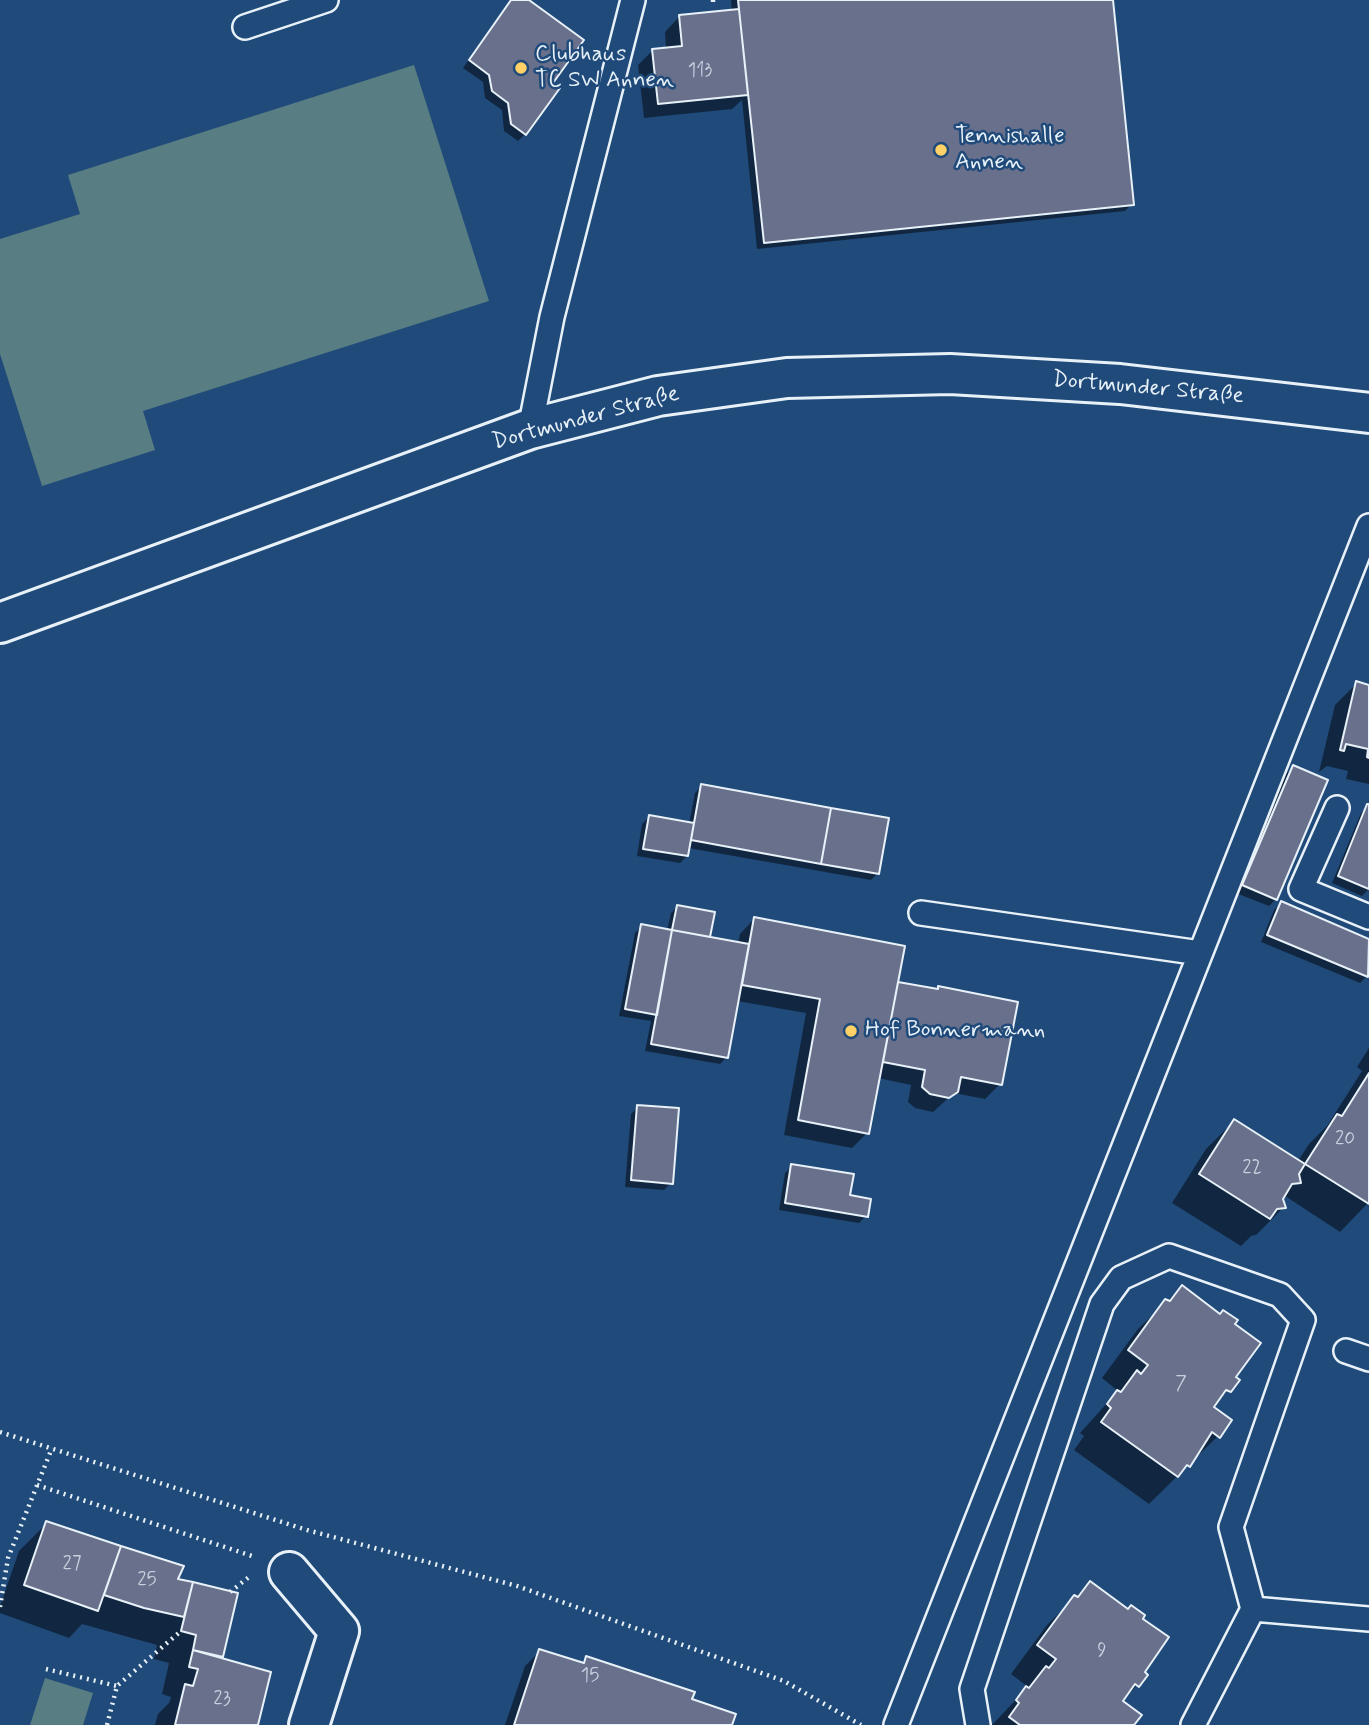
<!DOCTYPE html>
<meta charset="utf-8">
<style>
body{margin:0}
canvas{display:block;background:#1f4a7a}
</style>
<canvas width="1369" height="1725"></canvas>
<script>
const c = document.querySelector('canvas').getContext('2d');
c.lineJoin = 'round';
function paint(path, color) { c.fillStyle = color; c.fill(path, 'evenodd'); }
const toPath = rows => new Path2D(rows.map(r => 'M' + r).join(''));
function strokePath(path, color, width, dash) { c.strokeStyle = color; c.lineWidth = width; c.lineCap = dash ? 'butt' : 'round'; c.setLineDash(dash || []); c.stroke(path); }
function label(font, color, halo, rows, align = 'center') {
  c.font = font + ' Mynerve,sans-serif'; c.lineWidth = 5; c.setLineDash([]); c.textBaseline = 'middle'; c.strokeStyle = halo; c.fillStyle = color; for (const [text, x, y, turn = 0] of rows) {
    c.save(); c.translate(x, y); c.rotate((+turn || 0) * Math.PI / 180); c.textAlign = isNaN(turn) ? turn : align; if (halo) c.strokeText(text, 0, 0); c.fillText(text, 0, 0); c.restore();
  }
}
paint(toPath([
 [414,65,489,301,143,411,155,450,42,486,0,354,0,239,80,214,68,175],
 [45,1678,93,1693,83,1725,30,1725]
]), '#587d82');
paint(toPath([
 [511,0,526,0,551,83,525,134,518,141,504,131,502,110,485,98,483,82,463,68],
 [731,0,1111,0,1132,204,1125,211,757,249,742,100,732,109,644,118,638,65,653,50,666,49,665,32,679,17,732,12],
 [1357,683,1369,686,1369,784,1346,779,1348,771,1327,766,1319,772,1335,705],
 [1293,767,1276,899,1269,906,1236,893,1286,774],
 [702,786,878,873,871,880,688,848,687,856,680,863,637,856,642,824,649,817,689,824,695,793],
 [1368,806,1369,889,1362,896,1332,883,1361,813],
 [1281,903,1369,941,1369,971,1367,976,1360,983,1261,942,1274,910],
 [678,906,708,938,738,944,740,934,754,919,896,983,936,991,939,988,1000,1084,985,1099,954,1093,933,1112,915,1108,908,1102,911,1085,878,1078,867,1133,852,1148,784,1135,806,1013,737,1001,727,1057,720,1064,645,1051,651,1021,619,1016,635,933,642,926,667,931,671,913],
 [1369,1048,1369,1202,1340,1232,1285,1196,1282,1200,1284,1207,1256,1235,1251,1236,1241,1246,1172,1203,1206,1149,1234,1121,1298,1161,1309,1144,1327,1126,1362,1071,1357,1067],
 [638,1107,671,1183,664,1190,625,1187,631,1114],
 [792,1166,848,1196,866,1216,859,1223,779,1210,785,1173],
 [1182,1287,1233,1324,1234,1377,1237,1380,1212,1408,1218,1436,1149,1504,1074,1450,1084,1436,1080,1433,1118,1391,1102,1378,1138,1329],
 [47,1523,181,1567,175,1580,236,1595,220,1660,256,1725,155,1725,158,1714,169,1703,171,1697,162,1694,169,1663,154,1659,157,1645,82,1624,69,1638,0,1613,0,1606,19,1551],
 [1090,1583,1146,1675,1122,1702,1132,1725,992,1725,1028,1687,1011,1674,1047,1625],
 [540,1651,581,1664,587,1658,730,1725,505,1725,525,1666]
]), '#0007');
const building = toPath([
 [511,0,529,0,584,40,553,83,560,88,526,135,511,124,508,103,492,91,489,75,469,60,511,0],
 [738,0,1113,0,1134,205,764,243,738,0],
 [739,9,748,95,658,104,652,49,682,46,679,15,739,9],
 [1356,681,1369,685,1369,758,1367,757,1368,749,1346,744,1344,751,1340,750,1356,681],
 [1293,765,1328,780,1277,900,1242,885,1293,765],
 [701,784,831,808,821,864,691,840,701,784],
 [1367,804,1369,804,1369,889,1338,876,1367,804],
 [831,808,889,818,879,874,821,864,831,808],
 [649,815,694,823,688,856,643,849,649,815],
 [1281,901,1369,939,1368,977,1267,935,1281,901],
 [677,905,715,912,710,937,672,930,677,905],
 [754,917,905,946,869,1134,798,1120,820,999,742,985,754,917],
 [641,924,672,930,657,1015,625,1009,641,924],
 [672,930,749,944,728,1058,651,1044,672,930],
 [898,982,938,989,938,986,1018,1002,1002,1085,961,1077,958,1092,949,1098,930,1094,922,1087,925,1070,883,1062,898,982],
 [1369,1073,1369,1204,1305,1164,1337,1114,1342,1116,1369,1073],
 [637,1105,679,1108,673,1184,631,1180,637,1105],
 [1234,1119,1305,1164,1299,1174,1301,1183,1292,1184,1283,1199,1286,1208,1277,1209,1270,1219,1199,1174,1234,1119],
 [791,1164,854,1174,850,1195,871,1199,868,1217,785,1203,791,1164],
 [1182,1285,1220,1314,1223,1310,1238,1320,1235,1324,1261,1343,1236,1377,1240,1380,1231,1392,1226,1390,1214,1407,1232,1420,1220,1438,1212,1432,1190,1467,1187,1465,1178,1477,1101,1422,1111,1408,1107,1404,1117,1390,1121,1392,1137,1370,1141,1374,1148,1365,1128,1350,1165,1299,1170,1301,1182,1285],
 [46,1521,121,1546,98,1611,24,1585,46,1521],
 [121,1546,184,1566,178,1579,193,1582,184,1617,144,1608,104,1595,121,1546],
 [1090,1581,1128,1609,1131,1605,1145,1615,1143,1619,1169,1637,1145,1672,1148,1675,1139,1687,1135,1684,1123,1701,1142,1715,1134,1725,1020,1725,1009,1717,1019,1703,1016,1700,1026,1686,1029,1688,1046,1666,1049,1668,1056,1659,1037,1645,1074,1595,1078,1597,1090,1581],
 [193,1582,238,1593,223,1657,193,1650,196,1635,181,1631,193,1582],
 [539,1649,584,1663,586,1656,695,1692,692,1699,736,1714,732,1725,514,1725,539,1649],
 [193,1650,271,1672,258,1725,175,1725,185,1684,193,1686,198,1669,189,1667,193,1650]
]);
paint(building, '#68708c');
strokePath(building, '#e8f1f8', 2);
const service = toPath([
 [245,27,326,0],
 [530,429,552,317,633,0],
 [1337,808,1301,889,1369,917],
 [921,913,1200,953],
 [1346,1351,1369,1359],
 [1253,1609,1369,1619],
 [896,1725,1369,526],
 [978,1725,972,1689,1102,1304,1121,1278,1169,1256,1280,1295,1303,1320,1231,1527,1253,1609,1193,1725]
]);
const minor = toPath([
 [289,1572,339,1631,309,1725]
]);
const secondary = toPath([
 [0,623,530,429,658,396,787,378,950,374,1120,384,1369,413]
]);
strokePath(service, '#e8f1f8', 28);
strokePath(minor, '#e8f1f8', 44);
strokePath(secondary, '#e8f1f8', 44);
strokePath(toPath([
 [713,0,713,4],
 [0,1432,307,1530,517,1586,784,1681,861,1725],
 [37,1485,252,1556],
 [230,1592,249,1577],
 [0,1607,8,1558,52,1448],
 [46,1669,117,1686],
 [107,1725,117,1686,181,1631]
]), '#e8f1f8', 4.5, [2, 5]);
strokePath(service, '#1f4a7a', 23);
strokePath(minor, '#1f4a7a', 38);
strokePath(secondary, '#1f4a7a', 38);
for (const [x, y, r, color] of [
 [521,68,7,"#ffd166"],
 [941,150,7,"#ffd166"],
 [851,1031,7,"#ffd166"]
]) { const dot = new Path2D(); dot.arc(x, y, r, 0, 2 * Math.PI); c.fillStyle = color; c.fill(dot); strokePath(dot, '#1f4a7a', 2.5); }
label('19px', '#c8d1dd', null, [
 ["113",700,72],
 ["20",1345,1140],
 ["22",1252,1169],
 ["7",1181,1385],
 ["27",72,1565],
 ["25",147,1581],
 ["9",1102,1652],
 ["15",590,1677],
 ["23",222,1700]
]);
label('23px', '#e8f1f8', '#1f4a7a', [
 ["Clubhaus",535,55],
 ["TC SW Annen",535,81],
 ["Tennishalle",955,137],
 ["Annen",955,163],
 ["Hof Bonnermann",865,1031]
], 'left');
label('23px', '#e8f1f8', '#1f4a7a', [
 ["Dortmunder Straße",1148,389,5],
 ["Dortmunder Straße",586,419,-15]
]);
</script>
